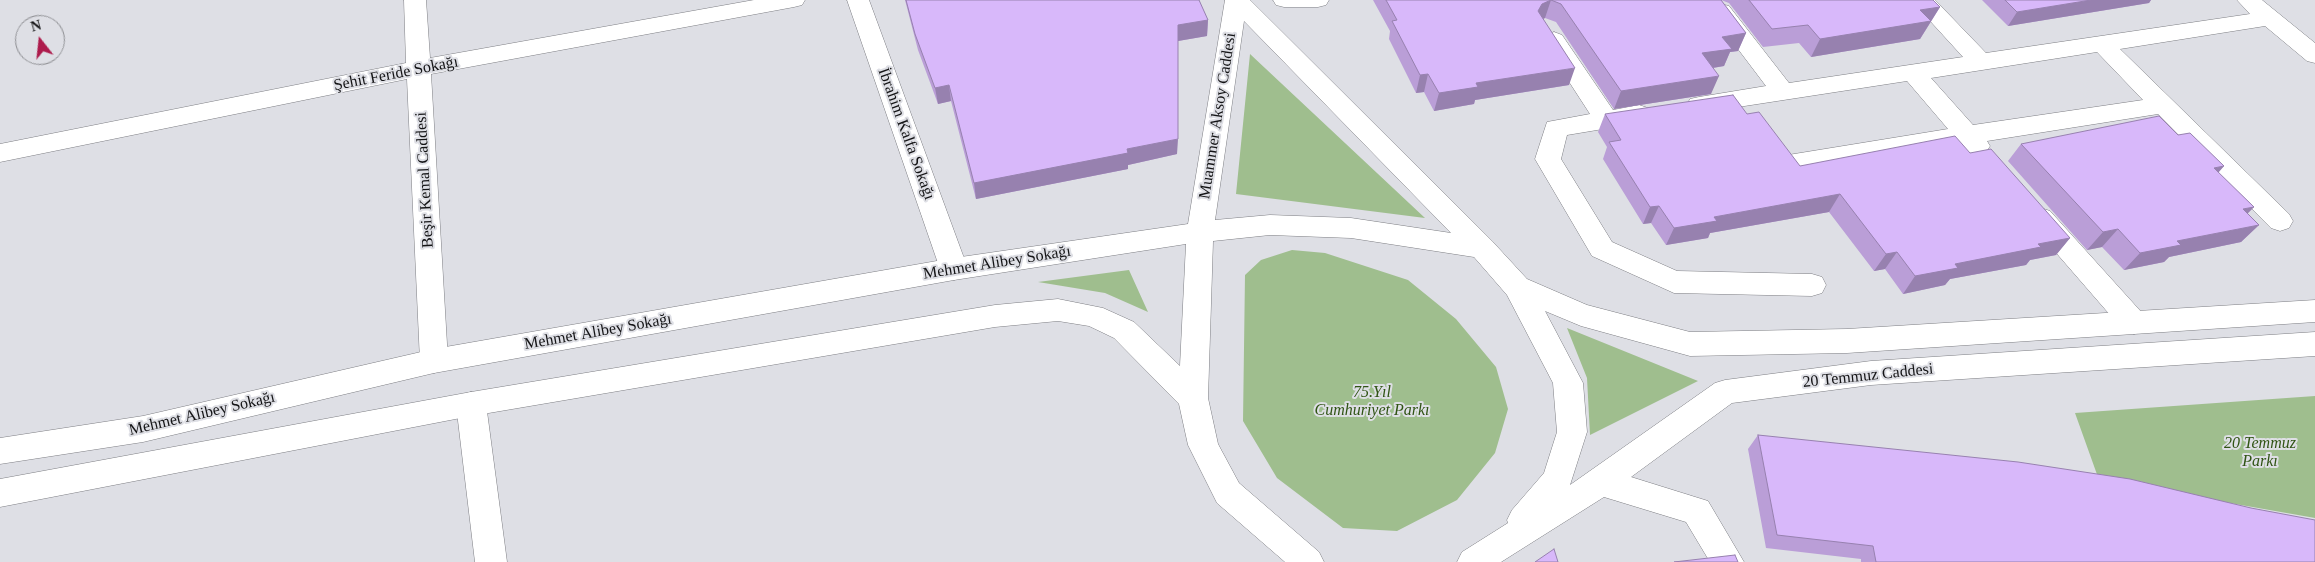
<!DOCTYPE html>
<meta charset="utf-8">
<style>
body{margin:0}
#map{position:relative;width:2315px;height:562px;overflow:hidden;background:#dedfe5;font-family:Georgia,serif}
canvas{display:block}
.north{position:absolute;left:15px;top:15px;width:50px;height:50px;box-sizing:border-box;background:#dedfe5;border:1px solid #8d8e92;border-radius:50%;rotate:344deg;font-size:14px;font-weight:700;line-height:20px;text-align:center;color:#141416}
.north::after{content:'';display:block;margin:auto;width:18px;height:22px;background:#ad1b4c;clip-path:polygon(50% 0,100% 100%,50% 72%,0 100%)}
</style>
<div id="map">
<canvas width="2315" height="562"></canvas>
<div class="north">N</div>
</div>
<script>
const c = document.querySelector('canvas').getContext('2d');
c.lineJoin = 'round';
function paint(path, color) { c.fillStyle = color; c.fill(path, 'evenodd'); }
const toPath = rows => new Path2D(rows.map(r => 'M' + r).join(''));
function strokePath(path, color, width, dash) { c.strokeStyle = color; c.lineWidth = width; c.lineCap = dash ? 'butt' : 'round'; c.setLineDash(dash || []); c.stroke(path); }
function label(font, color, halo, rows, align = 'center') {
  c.font = font + ' Georgia,serif'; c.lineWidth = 4; c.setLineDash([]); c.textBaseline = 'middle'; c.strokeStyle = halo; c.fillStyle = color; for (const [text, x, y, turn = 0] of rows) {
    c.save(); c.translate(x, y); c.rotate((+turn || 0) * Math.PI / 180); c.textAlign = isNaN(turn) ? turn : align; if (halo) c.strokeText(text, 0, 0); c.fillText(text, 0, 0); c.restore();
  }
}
paint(toPath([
 [1250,54,1425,218,1236,194],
 [1292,250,1325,253,1408,280,1456,319,1496,367,1508,409,1495,453,1457,500,1397,531,1343,528,1277,478,1243,421,1245,275,1261,260],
 [1129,270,1148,312,1105,293,1038,282],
 [1567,328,1698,381,1590,435,1587,378],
 [2315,396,2315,518,2099,480,2075,413]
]), '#9fbe8e');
const minor = toPath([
 [404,0,426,0,430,58,754,0,805,0,802,5,794,7,431,74,448,361,444,369,434,373,424,369,420,361,407,79,0,162,0,144,406,63,404,0],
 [847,0,869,0,968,269,964,276,954,280,944,276,940,269,847,0],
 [1273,0,1329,0,1326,5,1318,7,1284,7,1276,5,1273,0],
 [1911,0,1935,0,1986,53,2250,14,2237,0,2262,0,2315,43,2315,63,2307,61,2265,26,2120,49,2289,214,2293,221,2289,228,2280,231,2271,228,2158,114,1987,141,1990,146,1986,152,1977,155,1968,152,1962,145,1791,171,1782,168,1778,162,1782,156,1948,129,1907,81,1699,113,1690,111,1687,105,1690,99,1699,97,1766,86,1713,16,1710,11,1713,6,1721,4,1729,6,1789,83,1963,57,1911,0],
 [2097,52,2143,100,1973,125,1931,78,2097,52],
 [1554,32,1562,35,1613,110,1639,105,1648,108,1651,114,1648,120,1639,123,1567,135,1561,159,1612,242,1677,271,1812,274,1822,277,1826,285,1822,293,1812,296,1674,293,1592,256,1535,159,1547,122,1590,114,1542,40,1546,35,1554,32],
 [2041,208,2050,211,2144,315,2148,323,2144,331,2134,334,2124,331,2032,225,2028,218,2032,211,2041,208],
 [471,392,481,395,486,404,507,562,475,562,456,404,461,395,471,392]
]);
const secondary = toPath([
 [1225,0,1250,0,1492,241,1527,279,1587,305,1690,332,1847,329,2315,300,2315,322,1847,353,1690,356,1581,326,1545,311,1583,383,1587,432,1570,485,1715,383,1725,380,1871,361,2315,332,2315,356,1871,385,1732,403,1631,477,1708,501,1744,562,1710,562,1686,522,1604,497,1501,562,1457,562,1462,552,1508,523,1507,520,1512,510,1544,473,1557,432,1553,383,1507,295,1474,257,1351,238,1270,235,1213,241,1208,398,1218,444,1239,483,1319,552,1324,562,1285,562,1217,503,1188,445,1179,404,1114,338,1089,326,1058,321,995,327,471,416,0,507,0,479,471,392,995,305,1058,299,1103,308,1134,322,1180,366,1186,244,954,280,434,373,143,442,0,464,0,438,143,416,434,349,954,258,1188,224,1225,0],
 [1244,21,1451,233,1351,218,1270,215,1215,220,1244,21]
]);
strokePath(minor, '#7d7e83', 1);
strokePath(secondary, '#7d7e83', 1);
paint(minor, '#fff');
paint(secondary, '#fff');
paint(toPath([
 [905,0,1199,0,1208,20,1207,36,1178,41,1177,154,1128,165,1128,169,976,199,951,101,938,104,918,50],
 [1373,0,1933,0,1940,7,1920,39,1811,57,1799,43,1763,47,1729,3,1721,0,1746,33,1738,51,1730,52,1724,66,1713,68,1711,94,1614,109,1556,22,1545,18,1543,19,1569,85,1475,100,1474,104,1434,111,1424,92,1416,93,1389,39,1390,31],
 [1982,0,2151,0,2149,3,2008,26],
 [1605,114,1747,114,1800,166,1970,153,2070,238,2056,255,2030,260,2026,265,1950,279,1945,285,1903,294,1885,269,1874,271,1829,212,1710,233,1708,238,1666,245,1651,223,1643,224,1603,159,1607,147,1598,132],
 [2178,135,2224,166,2218,173,2254,207,2247,214,2259,225,2241,242,2169,257,2164,262,2124,270,2102,247,2087,250,2008,161,2021,144],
 [1758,435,2251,508,2315,562,1861,562,1861,559,1766,548,1748,449]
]), '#ba9ed7');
paint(toPath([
 [1551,0,1545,18,1537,22,1538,11,1542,4],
 [2091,0,2151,0,2149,3,2008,26,2017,12],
 [1940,7,1920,39,1811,57,1820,39,1920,10],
 [1208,20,1207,36,1178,41,1178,25],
 [1746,33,1738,51,1730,52,1724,66,1694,71,1702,53,1722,37],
 [1575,68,1569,85,1475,100,1474,104,1434,111,1439,93,1476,83],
 [1428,74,1424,92,1416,93,1420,75],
 [1719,76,1711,94,1614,109,1621,91],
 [949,85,951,101,938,104,935,88],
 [1178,139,1177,154,1128,165,1128,169,976,199,974,183,1127,149],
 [2224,166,2208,184,2214,168],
 [1840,194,1829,212,1710,233,1708,238,1666,245,1674,228,1714,217],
 [1659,206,1651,223,1643,224,1650,207],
 [2254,207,2236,225,2243,209],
 [2259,225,2241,242,2169,257,2164,262,2124,270,2140,253,2177,241],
 [2118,229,2102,247,2087,250,2103,232],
 [2070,238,2056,255,2030,260,2026,265,1950,279,1945,285,1903,294,1915,276,1955,264,2038,244],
 [1897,252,1885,269,1874,271,1886,254]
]), '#9781af');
const building = toPath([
 [906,0,1199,0,1208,20,1178,25,1178,139,1127,149,1128,153,974,183,949,85,935,88,915,34,906,0],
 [1386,0,1721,0,1746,33,1722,37,1732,49,1702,53,1719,76,1621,91,1561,4,1551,0,1542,4,1538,11,1575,68,1476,83,1478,87,1439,93,1428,74,1420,75,1392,21,1397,20,1386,0],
 [1749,0,1933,0,1940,7,1920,10,1931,21,1820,39,1808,25,1772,29,1749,0],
 [2005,0,2091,0,2017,12,2005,0],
 [1733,95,1747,114,1759,112,1800,166,1955,136,1970,153,1991,149,2070,238,2038,244,2041,247,1955,264,1958,268,1915,276,1897,252,1886,254,1840,194,1714,217,1717,221,1674,228,1659,206,1650,207,1609,142,1621,140,1605,114,1733,95],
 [2159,116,2178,135,2190,133,2224,166,2214,168,2254,207,2243,209,2259,225,2177,241,2181,245,2140,253,2118,229,2103,232,2021,144,2159,116],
 [1758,435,2018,462,2130,479,2251,508,2315,520,2315,562,1876,562,1873,546,1777,535,1758,435],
 [1554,549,1558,562,1535,562,1554,549],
 [1735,555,1738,562,1674,562,1735,555]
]);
paint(building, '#d8b8fa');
strokePath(building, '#9781af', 1);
label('16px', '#141416', '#dedfe5', [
 ["Şehit Feride Sokağı",396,74,-11],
 ["Muammer Aksoy Caddesi",1218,116,-81],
 ["İbrahim Kalfa Sokağı",906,134,70],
 ["Beşir Kemal Caddesi",425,180,-93],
 ["Mehmet Alibey Sokağı",997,263,-9],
 ["Mehmet Alibey Sokağı",598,332,-10],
 ["20 Temmuz Caddesi",1868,376,-6],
 ["Mehmet Alibey Sokağı",202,414,-13]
]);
label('italic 16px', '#305414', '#dedfe5', [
 ["75.Yıl",1372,393],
 ["Cumhuriyet Parkı",1372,411],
 ["20 Temmuz",2260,444],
 ["Parkı",2260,462]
]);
</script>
